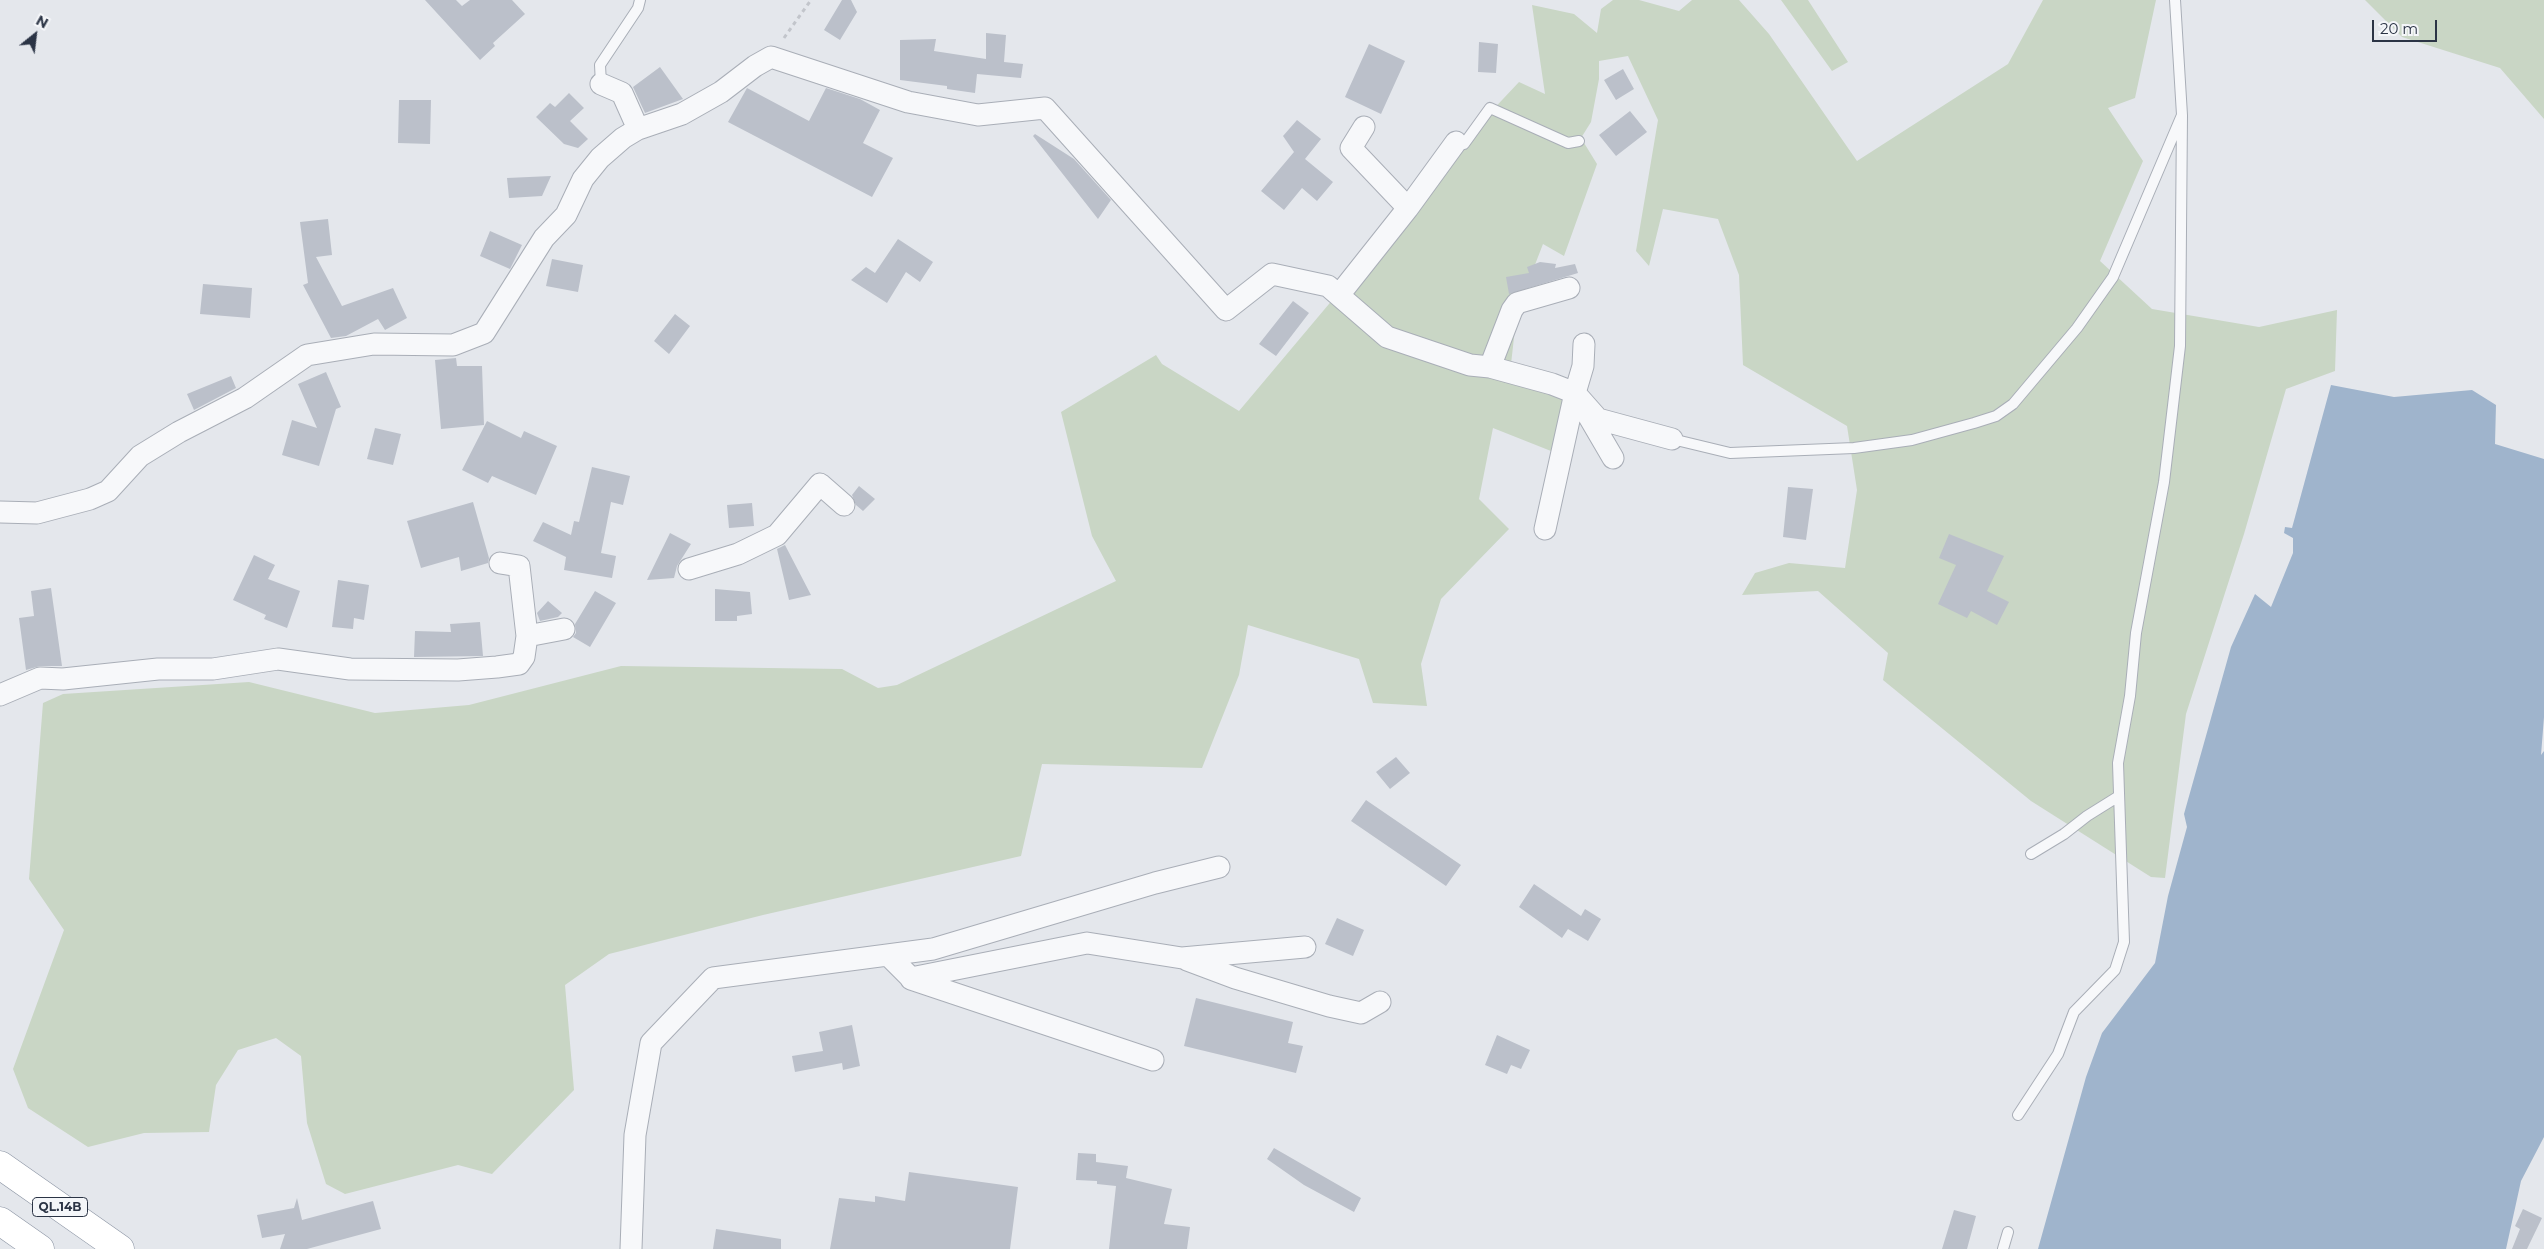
<!DOCTYPE html>
<style>
body{margin:0}
#map{position:relative;width:2544px;height:1249px;overflow:hidden;background:#e4e7ec;font-family:Montserrat,sans-serif}
canvas{display:block}
.north{position:absolute;left:10px;top:10px;width:50px;height:50px;-webkit-text-stroke:4px #f4f6f9;paint-order:stroke;rotate:29deg;font-size:14px;font-weight:700;line-height:20px;text-align:center;color:#2b3445}
.north::after{content:'';display:block;margin:auto;width:18px;height:22px;background:#2b3445;clip-path:polygon(50% 0,100% 100%,50% 72%,0 100%)}
.scale{position:absolute;left:2372px;top:20px;width:65px;height:22px;box-sizing:border-box;border:2px solid #2b3445;border-top:0;padding-left:6px;font-size:15px;line-height:18px;white-space:nowrap;color:#2b3445;-webkit-text-stroke:4px #f4f6f9;paint-order:stroke}
</style>
<div id="map">
<canvas width="2544" height="1249"></canvas>
<div class="north">N</div>
<div class="scale">20 m</div>
</div>
<script>
const c = document.querySelector('canvas').getContext('2d');
c.lineJoin = 'round';
function paint(path, color) { c.fillStyle = color; c.fill(path, 'evenodd'); }
const toPath = rows => new Path2D(rows.map(r => 'M' + r).join(''));
function strokePath(path, color, width, dash) { c.strokeStyle = color; c.lineWidth = width; c.lineCap = dash ? 'butt' : 'round'; c.setLineDash(dash || []); c.stroke(path); }
function label(font, color, halo, rows, align = 'center') {
  c.font = font + ' Montserrat,sans-serif'; c.lineWidth = 4; c.setLineDash([]); c.textBaseline = 'middle'; c.strokeStyle = halo; c.fillStyle = color; for (const [text, x, y, turn = 0] of rows) {
    c.save(); c.translate(x, y); c.rotate((+turn || 0) * Math.PI / 180); c.textAlign = isNaN(turn) ? turn : align; if (halo) c.strokeText(text, 0, 0); c.fillText(text, 0, 0); c.restore();
  }
}
paint(toPath([
 [1613,0,1639,0,1679,11,1692,0,1739,0,1769,34,1857,161,2008,64,2043,0,2156,0,2135,98,2108,108,2143,161,2100,261,2152,309,2259,327,2337,310,2335,371,2286,389,2244,534,2186,714,2165,878,2151,877,2031,801,1883,680,1888,653,1818,591,1742,595,1755,573,1789,563,1845,568,1857,490,1847,426,1743,365,1739,275,1718,219,1663,209,1649,266,1636,251,1658,120,1628,56,1599,61,1599,79,1591,122,1581,138,1597,164,1564,256,1543,244,1517,311,1510,373,1576,394,1556,453,1493,428,1479,499,1509,529,1441,599,1421,664,1427,706,1373,703,1359,659,1248,625,1239,675,1202,768,1042,764,1021,856,763,915,609,954,565,985,574,1090,492,1174,458,1165,345,1194,326,1184,307,1123,301,1056,276,1038,238,1050,216,1085,209,1132,144,1133,88,1147,28,1108,13,1069,64,930,29,879,43,703,63,694,249,682,375,713,469,705,621,666,842,669,878,688,897,685,1116,581,1092,536,1061,412,1156,355,1162,364,1239,411,1487,116,1519,82,1545,94,1532,5,1574,14,1597,33,1601,9],
 [1781,0,1808,0,1848,62,1832,71],
 [2365,0,2544,0,2544,119,2500,68,2402,37]
]), '#c9d6c5');
paint(toPath([
 [2331,385,2394,397,2472,390,2496,405,2495,444,2544,459,2544,717,2541,755,2544,751,2544,1137,2521,1181,2506,1249,2038,1249,2086,1077,2102,1033,2155,963,2168,896,2187,827,2184,814,2231,647,2255,594,2271,607,2293,553,2293,538,2284,533,2285,527,2292,528]
]), '#9fb4cc');
paint(toPath([
 [425,0,456,0,462,6,470,0,512,0,525,14,493,43,495,46,480,60],
 [842,0,851,0,857,12,840,40,824,30],
 [986,33,1006,35,1004,62,1023,64,1021,78,977,74,975,93,947,89,947,86,900,80,900,40,936,39,934,51,986,59],
 [1479,42,1498,44,1496,73,1478,72],
 [1369,44,1405,61,1381,114,1345,97],
 [660,67,683,99,645,113,633,87],
 [1623,69,1634,89,1616,100,1604,80],
 [747,88,809,121,826,88,860,99,880,110,863,143,893,158,872,197,728,122],
 [569,93,584,108,570,121,588,139,578,148,564,144,536,117,550,103,555,107],
 [399,100,431,100,430,144,398,143],
 [1630,111,1647,132,1616,156,1599,135],
 [1297,120,1321,139,1305,159,1333,182,1317,201,1302,188,1284,210,1261,191,1294,152,1283,136],
 [1035,134,1074,159,1111,200,1098,219,1033,136],
 [551,176,542,196,509,198,507,178],
 [328,219,332,255,316,257,342,306,393,288,407,318,385,330,378,319,346,336,331,338,303,285,308,283,300,222],
 [490,231,522,245,510,269,480,256],
 [898,239,933,262,920,282,906,272,887,303,851,280,866,267,875,273],
 [552,259,583,265,578,292,546,286],
 [1540,262,1556,264,1555,268,1575,264,1578,273,1509,294,1506,277,1529,273,1527,267],
 [203,284,252,288,250,318,200,314],
 [1293,301,1309,313,1276,356,1259,344],
 [675,314,690,326,669,354,654,341],
 [456,358,457,366,482,366,484,425,441,429,435,360],
 [326,372,341,407,336,409,319,466,282,455,292,420,317,428,298,384],
 [231,376,236,388,194,410,187,394],
 [487,421,521,438,524,431,557,446,536,495,492,476,488,483,462,470],
 [375,428,401,434,393,465,367,459],
 [592,467,630,476,623,505,611,502,601,553,616,556,612,578,564,570,566,557,533,541,543,522,571,535,574,521,579,522],
 [859,486,875,499,863,511,856,505,852,495],
 [1788,487,1813,489,1806,540,1783,537],
 [473,502,489,558,488,563,461,571,459,557,421,568,407,521],
 [752,503,754,526,729,528,727,505],
 [670,533,691,544,677,566,674,578,647,580],
 [1949,534,2004,556,1987,591,2009,602,1997,625,1971,611,1967,618,1938,604,1956,565,1939,558],
 [785,545,811,595,789,600,777,549],
 [254,555,275,565,268,579,300,591,287,628,264,619,266,615,233,600],
 [338,580,369,585,364,620,354,618,353,629,332,627],
 [51,588,62,666,40,666,26,670,19,618,34,616,31,591],
 [715,589,750,592,752,614,737,616,737,621,715,621],
 [595,591,616,603,590,647,573,637,576,633,575,624],
 [548,601,562,613,558,617,540,621,537,613],
 [480,622,483,656,414,657,415,631,451,632,450,624],
 [1396,757,1410,773,1390,789,1376,772],
 [1366,800,1461,865,1446,886,1351,821],
 [1534,884,1581,916,1585,909,1601,919,1588,941,1568,929,1562,938,1519,907],
 [1337,918,1364,930,1353,956,1325,944],
 [1196,998,1293,1022,1288,1043,1303,1046,1296,1073,1184,1046],
 [852,1025,860,1066,843,1070,842,1063,795,1072,792,1056,823,1051,819,1032],
 [1497,1035,1530,1050,1521,1069,1511,1065,1507,1074,1485,1065],
 [1274,1148,1361,1198,1354,1212,1304,1185,1267,1159],
 [1078,1153,1096,1154,1096,1162,1128,1166,1126,1178,1172,1189,1164,1224,1190,1227,1187,1249,1109,1249,1116,1186,1097,1184,1097,1181,1076,1180],
 [909,1172,1018,1187,1010,1249,830,1249,839,1198,875,1202,875,1196,905,1201],
 [297,1198,302,1220,373,1201,381,1229,307,1249,280,1249,285,1234,262,1238,257,1215,294,1208],
 [2523,1209,2542,1218,2527,1249,2512,1249,2520,1229,2515,1226],
 [1954,1210,1976,1216,1967,1249,1942,1249],
 [716,1229,781,1239,781,1249,713,1249]
]), '#bbc0ca');
const service = toPath([
 [601,84,600,65,638,8,640,0],
 [1456,142,1464,144,1490,108,1568,143,1579,141],
 [1672,439,1730,453,1854,448,1912,440,1974,423,1996,416,2013,404,2077,328,2113,277,2182,115,2175,0],
 [2031,854,2064,834,2087,816,2119,796],
 [2018,1115,2058,1054,2074,1012,2115,970,2124,942,2118,763,2130,696,2136,633,2164,482,2180,346,2182,115],
 [2003,1249,2008,1232]
]);
const minor = toPath([
 [601,84,622,93,638,129],
 [1364,127,1351,148,1408,208],
 [1339,295,1408,208,1456,142],
 [1490,367,1512,310,1517,303,1569,288],
 [1575,393,1583,366,1584,344],
 [0,512,37,513,90,499,108,491,140,456,179,432,245,398,307,355,374,344,453,345,484,333,544,238,566,215,583,179,600,158,623,138,638,129,682,114,721,92,755,66,771,57,908,102,978,115,1045,108,1226,310,1272,274,1328,286,1387,337,1470,365,1490,367,1552,384,1575,393,1598,419,1672,439],
 [1545,529,1575,393,1613,458],
 [500,563,519,566,527,636,564,629],
 [689,569,738,554,777,535,820,484,844,505],
 [0,695,40,678,63,679,158,669,213,669,278,659,350,669,458,670,497,667,519,664,524,657,527,636],
 [888,955,911,978,1087,943,1182,958,1305,947],
 [1187,960,1235,978,1329,1006,1361,1013,1380,1002],
 [911,979,1153,1060],
 [631,1249,635,1135,651,1043,713,978,933,949,1155,883,1219,867]
]);
const trunk = toPath([
 [0,1165,120,1249],
 [0,1221,40,1249]
]);
strokePath(service, '#a9aeb7', 12);
strokePath(minor, '#a9aeb7', 23);
strokePath(trunk, '#8b94a3', 29);
strokePath(toPath([
 [784,38,811,0]
]), '#c2c5cb', 3, [4, 4]);
strokePath(service, '#f7f8fa', 10);
strokePath(minor, '#f7f8fa', 21);
strokePath(trunk, '#fff', 28);
for (const [x, y, w] of [
 [60,1207,55]
]) { const box = new Path2D(); box.roundRect(x - w / 2, y - 9.5, w, 19, 4); c.fillStyle = '#f4f6f9'; c.fill(box); strokePath(box, '#2b3445', 1); }
label('bold 12px', '#2b3445', null, [
 ["QL.14B",60,1207]
]);
</script>
